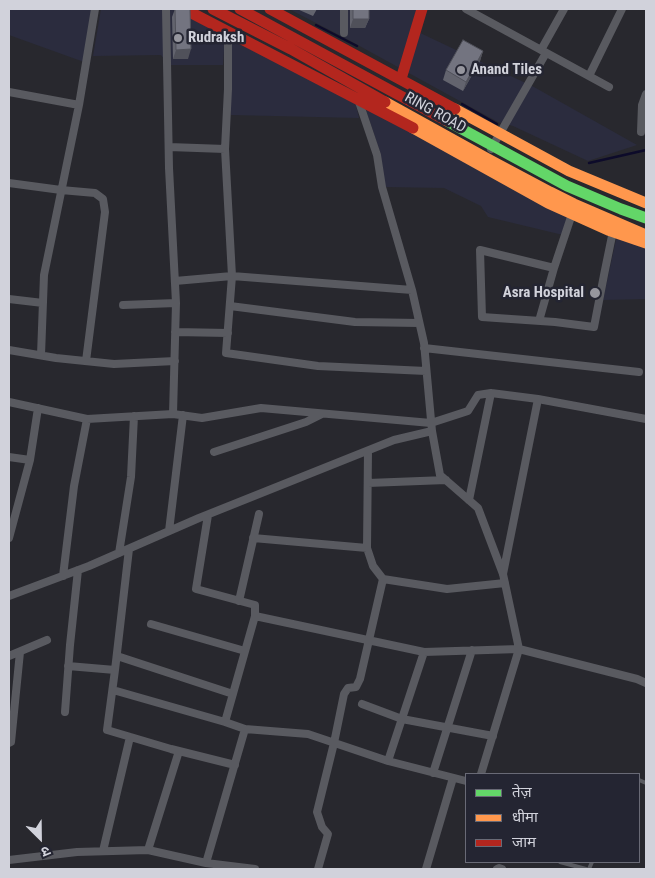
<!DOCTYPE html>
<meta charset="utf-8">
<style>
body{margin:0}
#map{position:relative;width:655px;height:878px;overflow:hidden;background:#28282e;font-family:"Roboto Condensed","Noto Sans Devanagari",sans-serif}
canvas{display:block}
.frame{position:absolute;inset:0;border:10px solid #d1d2db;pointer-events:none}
.legend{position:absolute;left:465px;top:773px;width:175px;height:90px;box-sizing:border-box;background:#242532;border:1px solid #696a76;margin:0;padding:6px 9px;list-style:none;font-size:15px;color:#d1d2db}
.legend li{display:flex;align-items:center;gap:10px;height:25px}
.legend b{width:25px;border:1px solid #696a76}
.north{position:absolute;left:15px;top:813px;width:50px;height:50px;-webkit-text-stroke:4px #242532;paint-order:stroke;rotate:157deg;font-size:14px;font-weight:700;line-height:20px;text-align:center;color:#d1d2db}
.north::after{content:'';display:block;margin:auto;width:18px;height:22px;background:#d1d2db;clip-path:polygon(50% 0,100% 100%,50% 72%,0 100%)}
</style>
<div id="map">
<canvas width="655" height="878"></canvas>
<div class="frame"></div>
<ul class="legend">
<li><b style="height:6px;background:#63d668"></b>तेज़</li>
<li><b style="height:6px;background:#ff974d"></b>धीमा</li>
<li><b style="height:6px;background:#b3261e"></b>जाम</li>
</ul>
<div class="north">उ</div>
</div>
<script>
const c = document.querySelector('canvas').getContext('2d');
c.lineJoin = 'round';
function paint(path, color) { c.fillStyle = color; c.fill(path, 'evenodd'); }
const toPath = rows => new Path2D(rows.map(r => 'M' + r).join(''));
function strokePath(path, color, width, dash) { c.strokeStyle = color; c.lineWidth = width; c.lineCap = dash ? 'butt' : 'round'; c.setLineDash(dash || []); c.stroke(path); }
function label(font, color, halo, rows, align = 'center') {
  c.font = font + ' "Roboto Condensed",sans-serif'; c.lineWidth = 5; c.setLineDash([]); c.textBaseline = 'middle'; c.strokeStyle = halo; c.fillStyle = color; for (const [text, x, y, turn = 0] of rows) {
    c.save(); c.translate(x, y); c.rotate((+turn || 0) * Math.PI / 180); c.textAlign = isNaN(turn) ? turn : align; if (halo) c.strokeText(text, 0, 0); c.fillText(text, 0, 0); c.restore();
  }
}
paint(toPath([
 [9,9,93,9,84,62,9,35],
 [101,9,179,9,225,34,223,65,169,65,161,55,93,56],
 [289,9,420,9,414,30,534,87,637,145,588,161,513,126,498,122,345,38],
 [230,36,355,101,359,118,231,115],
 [365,107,570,216,563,235,488,217,481,206,444,188,385,187,380,152],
 [617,235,646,246,646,299,603,300]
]), '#2b2c3e');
strokePath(toPath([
 [316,25,357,46],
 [462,104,497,124],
 [589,163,646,150]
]), '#0d0b2a', 2.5);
strokePath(toPath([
 [639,780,646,783],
 [560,862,586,869],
 [589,869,592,862]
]), '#595a60', 4);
strokePath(toPath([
 [466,9,609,87],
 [228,31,228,89,225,149,232,276,412,290,424,343,432,431],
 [344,33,344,9],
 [541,50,564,9],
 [589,76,622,9],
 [9,92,79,105],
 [358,99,377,155,382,187,412,290],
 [641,132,642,105,646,94],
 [169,147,225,149],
 [491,149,546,53],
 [9,183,61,190,95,193,103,199,105,212,86,361],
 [572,214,554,268,480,250,482,317,555,322,594,327,604,275,613,231],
 [175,281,232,276,226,353,318,366,426,371],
 [9,299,43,303],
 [123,305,176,303],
 [230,306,355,322,419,323],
 [539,321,554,268],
 [175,332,228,333],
 [424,348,639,372],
 [9,350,56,358,114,364,175,361],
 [41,355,44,275,79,105,95,9],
 [9,402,87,419],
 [173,414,202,418,261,408,431,423,468,411,478,395,491,393,538,399],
 [368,451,367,548,373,566,383,579,447,589,505,583],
 [214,452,306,422,322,414],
 [9,457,30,460],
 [368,483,446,480],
 [469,500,491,393],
 [208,515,196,589,255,605,255,616],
 [169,531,183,415],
 [9,538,30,460,38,408],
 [253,538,367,548],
 [119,553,131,477,134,416],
 [503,574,538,399,646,419],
 [63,576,74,486,87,419,173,414,176,303,169,168,166,9],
 [9,596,89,566,199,518,394,440,432,431,440,475,478,508,503,574,519,649,481,774],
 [239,601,259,514],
 [151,624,245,651],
 [9,656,47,640],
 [117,656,233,694],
 [68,666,115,670,107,730,171,749,235,765],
 [115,670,129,549],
 [113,690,225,722],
 [362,704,402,719,493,736],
 [65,712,70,645,78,570],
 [245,729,308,734,388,761,466,781],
 [9,743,11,742,20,652],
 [388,761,424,652],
 [433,773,472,650],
 [148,850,179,751],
 [103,851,130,737],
 [9,860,77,852,148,850,206,863,255,869],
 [206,863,245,729,225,722,255,616,424,652,519,649,637,679,646,683],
 [318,869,328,834,322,827,317,812,334,743,344,694,348,688,356,687,360,679,383,579],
 [426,869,453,778],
 [497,869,499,868,502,869]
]), '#595a60', 8);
strokePath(toPath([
 [447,121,567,186,621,209,646,218]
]), '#63d668', 11);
strokePath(toPath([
 [385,102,488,159,550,192,574,204,646,235],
 [455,109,569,171,646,203],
 [413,128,548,203,608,230,646,243]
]), '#ff974d', 11);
strokePath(toPath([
 [184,9,413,128],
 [213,9,291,49,385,102],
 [240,9,447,121],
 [270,9,455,109],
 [401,79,422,9]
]), '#b3261e', 11);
paint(toPath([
 [175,9,189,9,188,59,173,59,172,17],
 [297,9,317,9,313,16],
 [350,9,369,9,369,19,365,28,350,28],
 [483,51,480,61,463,91,443,80,446,70]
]), '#63646e');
paint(toPath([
 [353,19,369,19,365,28,350,28],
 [191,49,188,59,173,59,176,50],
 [483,51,480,61,463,91,466,82]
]), '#50515a');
const building = toPath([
 [175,9,190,9,191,49,176,50,175,9],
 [353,9,369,9,369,19,353,19,353,9],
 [463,40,483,51,466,82,446,70,463,40]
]);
paint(building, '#737480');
strokePath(building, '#50515a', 1);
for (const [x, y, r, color] of [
 [178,38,5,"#96969e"],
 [461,70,5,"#96969e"],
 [595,293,6,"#96969e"]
]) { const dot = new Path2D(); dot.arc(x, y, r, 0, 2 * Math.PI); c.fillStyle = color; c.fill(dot); strokePath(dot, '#242532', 2); }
label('bold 15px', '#d1d2db', '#242532', [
 ["Rudraksh",188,38],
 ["Anand Tiles",471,70],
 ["Asra Hospital",584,293,"right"]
], 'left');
label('15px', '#d1d2db', '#242532', [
 ["RING ROAD",435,113,29]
]);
</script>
